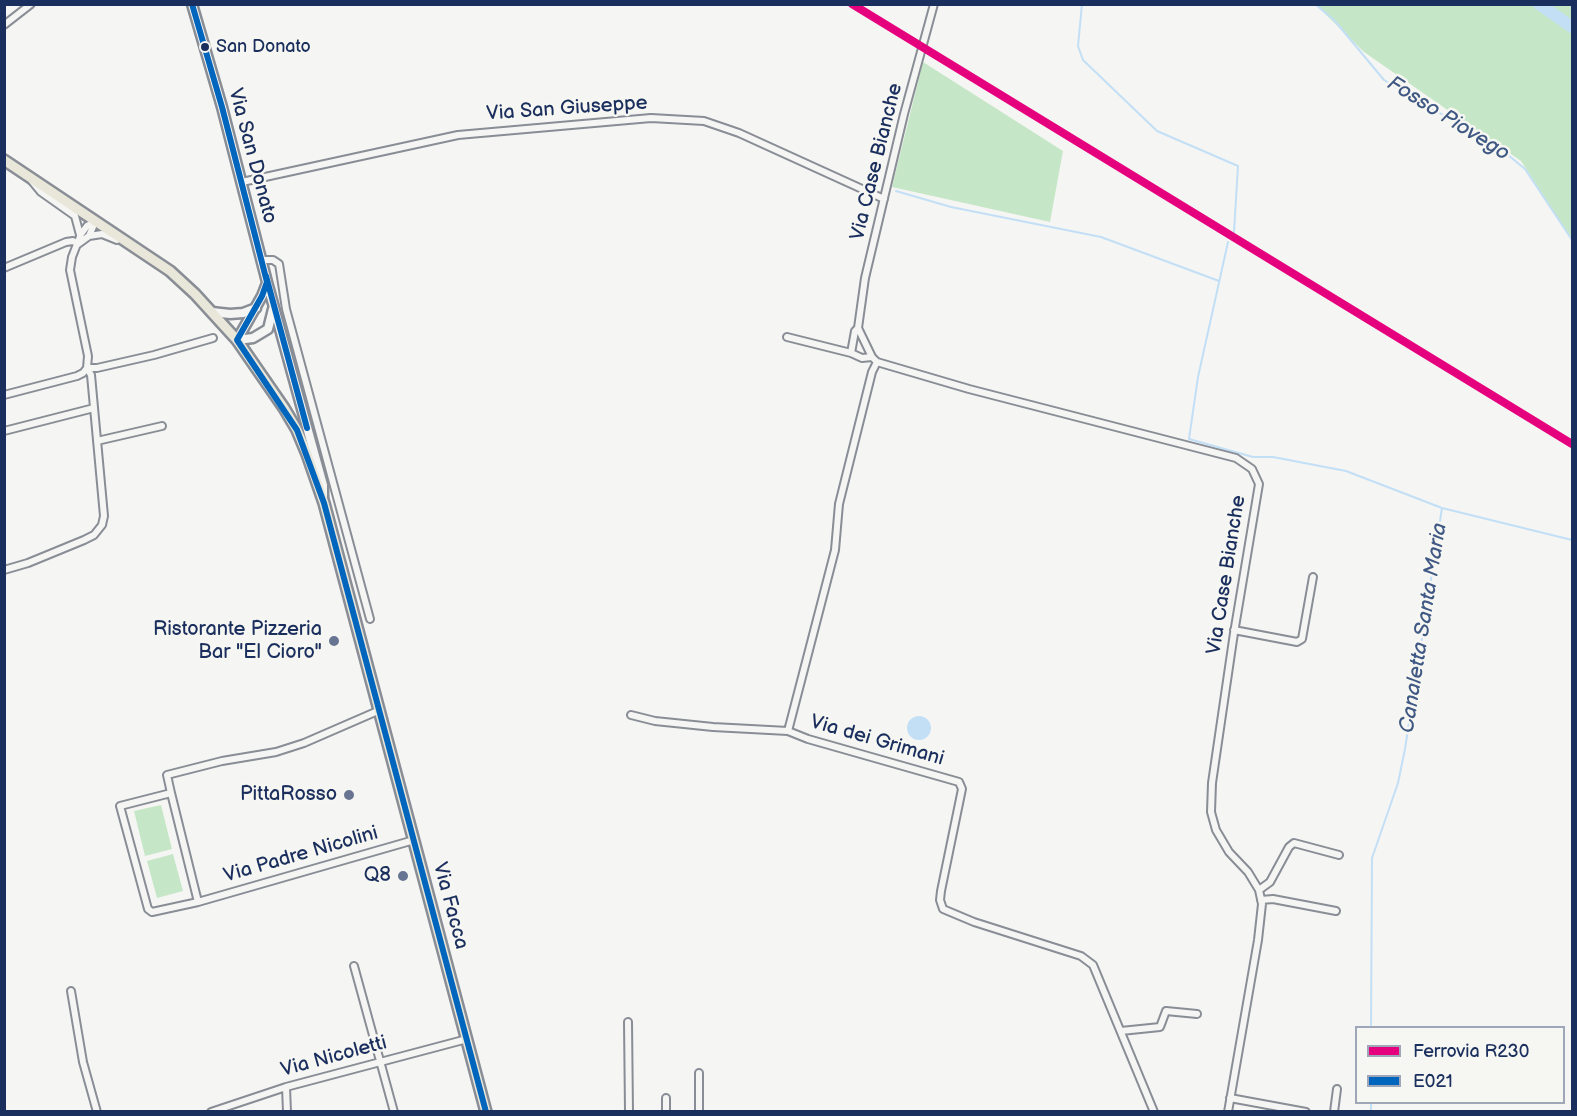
<!DOCTYPE html>
<style>
body{margin:0}
#map{position:relative;width:1577px;height:1116px;overflow:hidden;background:#f5f5f3;font-family:"Balsamiq Sans",sans-serif}
canvas{display:block}
.frame{position:absolute;inset:0;border:6px solid #1b2f5e;pointer-events:none}
.legend{position:absolute;left:1355px;top:1026px;width:210px;height:78px;box-sizing:border-box;background:#f6f6f2;border:2px solid #9ea6b7;margin:0;padding:8px 10px;list-style:none;font-size:18px;color:#1b2f5e}
.legend li{display:flex;align-items:center;gap:12px;height:30px}
.legend b{width:30px;border:2px solid #9ea6b7}
</style>
<div id="map">
<canvas width="1577" height="1116"></canvas>
<div class="frame"></div>
<ul class="legend">
<li><b style="height:8px;background:#e5007d"></b>Ferrovia R230</li>
<li><b style="height:8px;background:#0065bd"></b>E021</li>
</ul>
</div>
<script>
const c = document.querySelector('canvas').getContext('2d');
c.lineJoin = 'round';
function paint(path, color) { c.fillStyle = color; c.fill(path, 'evenodd'); }
const toPath = rows => new Path2D(rows.map(r => 'M' + r).join(''));
function strokePath(path, color, width, dash) { c.strokeStyle = color; c.lineWidth = width; c.lineCap = dash ? 'butt' : 'round'; c.setLineDash(dash || []); c.stroke(path); }
function label(font, color, halo, rows, align = 'center') {
  c.font = font + ' "Balsamiq Sans",sans-serif'; c.lineWidth = 5; c.setLineDash([]); c.textBaseline = 'middle'; c.strokeStyle = halo; c.fillStyle = color; for (const [text, x, y, turn = 0] of rows) {
    c.save(); c.translate(x, y); c.rotate((+turn || 0) * Math.PI / 180); c.textAlign = isNaN(turn) ? turn : align; if (halo) c.strokeText(text, 0, 0); c.fillText(text, 0, 0); c.restore();
  }
}
paint(toPath([
 [1316,5,1572,5,1572,241,1521,161,1364,52],
 [923,62,1063,151,1050,222,892,187],
 [161,805,172,849,145,856,134,811],
 [173,854,183,891,157,898,147,861]
]), '#c6e7c7');
paint(toPath([
 '907 728a12 12 0 1 1 24 0a12 12 0 1 1-24 0Z'
]), '#c3dff6');
strokePath(toPath([
 [1082,4,1078,46,1083,60,1157,131,1238,166,1234,232],
 [1315,4,1334,20,1384,80,1502,150,1525,169,1572,240],
 [896,191,951,207,1101,237,1219,281],
 [1228,242,1198,377,1189,439,1253,457,1273,457,1346,471,1442,508,1405,749,1398,783,1372,858,1371,1028],
 [1442,508,1572,540],
 [1371,1112,1371,1102]
]), '#c3dff6', 2);
strokePath(toPath([
 [1539,4,1572,27]
]), '#c3dff6', 12);
const street = toPath([
 [934,4,904,114,865,278,858,328,872,357,877,362,969,389,1236,458,1252,469,1259,484,1234,633,1212,783,1211,812,1216,830,1229,852,1248,872,1259,890,1262,904,1258,940,1228,1112],
 [4,25,31,4],
 [32,181,41,192,75,216,80,235],
 [242,182,458,135,651,118,704,121,739,133,884,199],
 [89,236,102,234,117,240],
 [78,244,89,236,95,222],
 [263,260,273,260,279,264,286,309,370,619],
 [4,268,66,242,73,241,78,244],
 [858,328,855,331,851,353,862,358,872,357],
 [787,337,851,353],
 [877,362,872,372,839,504,835,550,788,731,808,739,959,782,962,789,941,891,940,900,943,909,974,922,1081,956,1093,965,1154,1112],
 [4,395,77,376,83,373,87,368,97,368,154,355,213,338],
 [4,431,94,408],
 [97,441,162,426],
 [4,570,28,563,84,540,94,535,102,525,104,516,91,375,87,368,88,356,70,270,72,257,81,234,87,226,95,222],
 [1234,630,1297,642,1302,639,1313,577],
 [631,715,655,721,713,727,788,731],
 [171,793,167,775,222,761,276,752,304,743,380,710],
 [1259,890,1270,882,1289,847,1294,843,1339,855],
 [1261,900,1273,899,1336,911],
 [198,902,171,793,120,806,148,909,152,912,198,902,414,840],
 [354,966,394,1112],
 [71,991,83,1062,97,1112],
 [628,1022,629,1112],
 [1121,1031,1160,1027,1166,1011,1197,1014],
 [286,1087,287,1112],
 [666,1098,666,1112],
 [1230,1098,1306,1112],
 [211,1112,286,1087,467,1039],
 [699,1112,699,1073],
 [1334,1112,1337,1089]
]);
const secondary = toPath([
 [192,4,222,107,267,282,323,485,323,497],
 [212,312,230,314,243,313,256,308],
 [237,340,262,296,267,283],
 [237,340,253,338,268,329,273,309]
]);
const primary = toPath([
 [4,160,170,271,195,294,237,340,284,408,297,430,307,454,324,503,486,1112]
]);
strokePath(street, '#898d95', 10);
strokePath(secondary, '#898d95', 13);
strokePath(primary, '#898d95', 14);
strokePath(street, '#f5f5f3', 6);
strokePath(secondary, '#f5f5f3', 8);
strokePath(primary, '#e9e7da', 9);
strokePath(toPath([
 [192,4,222,107,267,282,262,296,237,340,297,430,324,503,486,1112],
 [266,276,307,428]
]), '#0065bd', 6);
strokePath(toPath([
 [852,4,1572,444]
]), '#e5007d', 8);
for (const [x, y, r, color] of [
 [205,47,5,"#1b2f5e"],
 [334,641,6,"#677492"],
 [349,795,6,"#677492"],
 [403,876,6,"#677492"]
]) { const dot = new Path2D(); dot.arc(x, y, r, 0, 2 * Math.PI); c.fillStyle = color; c.fill(dot); strokePath(dot, '#f6f6f2', 2); }
label('18px', '#1b2f5e', '#f6f6f2', [
 ["San Donato",216,47]
], 'left');
label('20px', '#1b2f5e', '#f6f6f2', [
 ["Via San Giuseppe",567,109,-4],
 ["Via San Donato",252,156,75],
 ["Via Case Bianche",877,162,-76],
 ["Via Case Bianche",1227,575,-81],
 ["Via dei Grimani",877,741,16],
 ["Via Padre Nicolini",301,855,-16],
 ["Via Facca",450,906,75],
 ["Via Nicoletti",334,1057,-15]
]);
label('20px', '#1b2f5e', '#f6f6f2', [
 ["Ristorante Pizzeria",322,630],
 ["Bar \"El Cioro\"",322,653],
 ["PittaRosso",337,795],
 ["Q8",391,876]
], 'right');
label('italic 21px', '#405984', '#f6f6f2', [
 ["Fosso Piovego",1448,119,32],
 ["Canaletta Santa Maria",1424,628,-81]
]);
</script>
